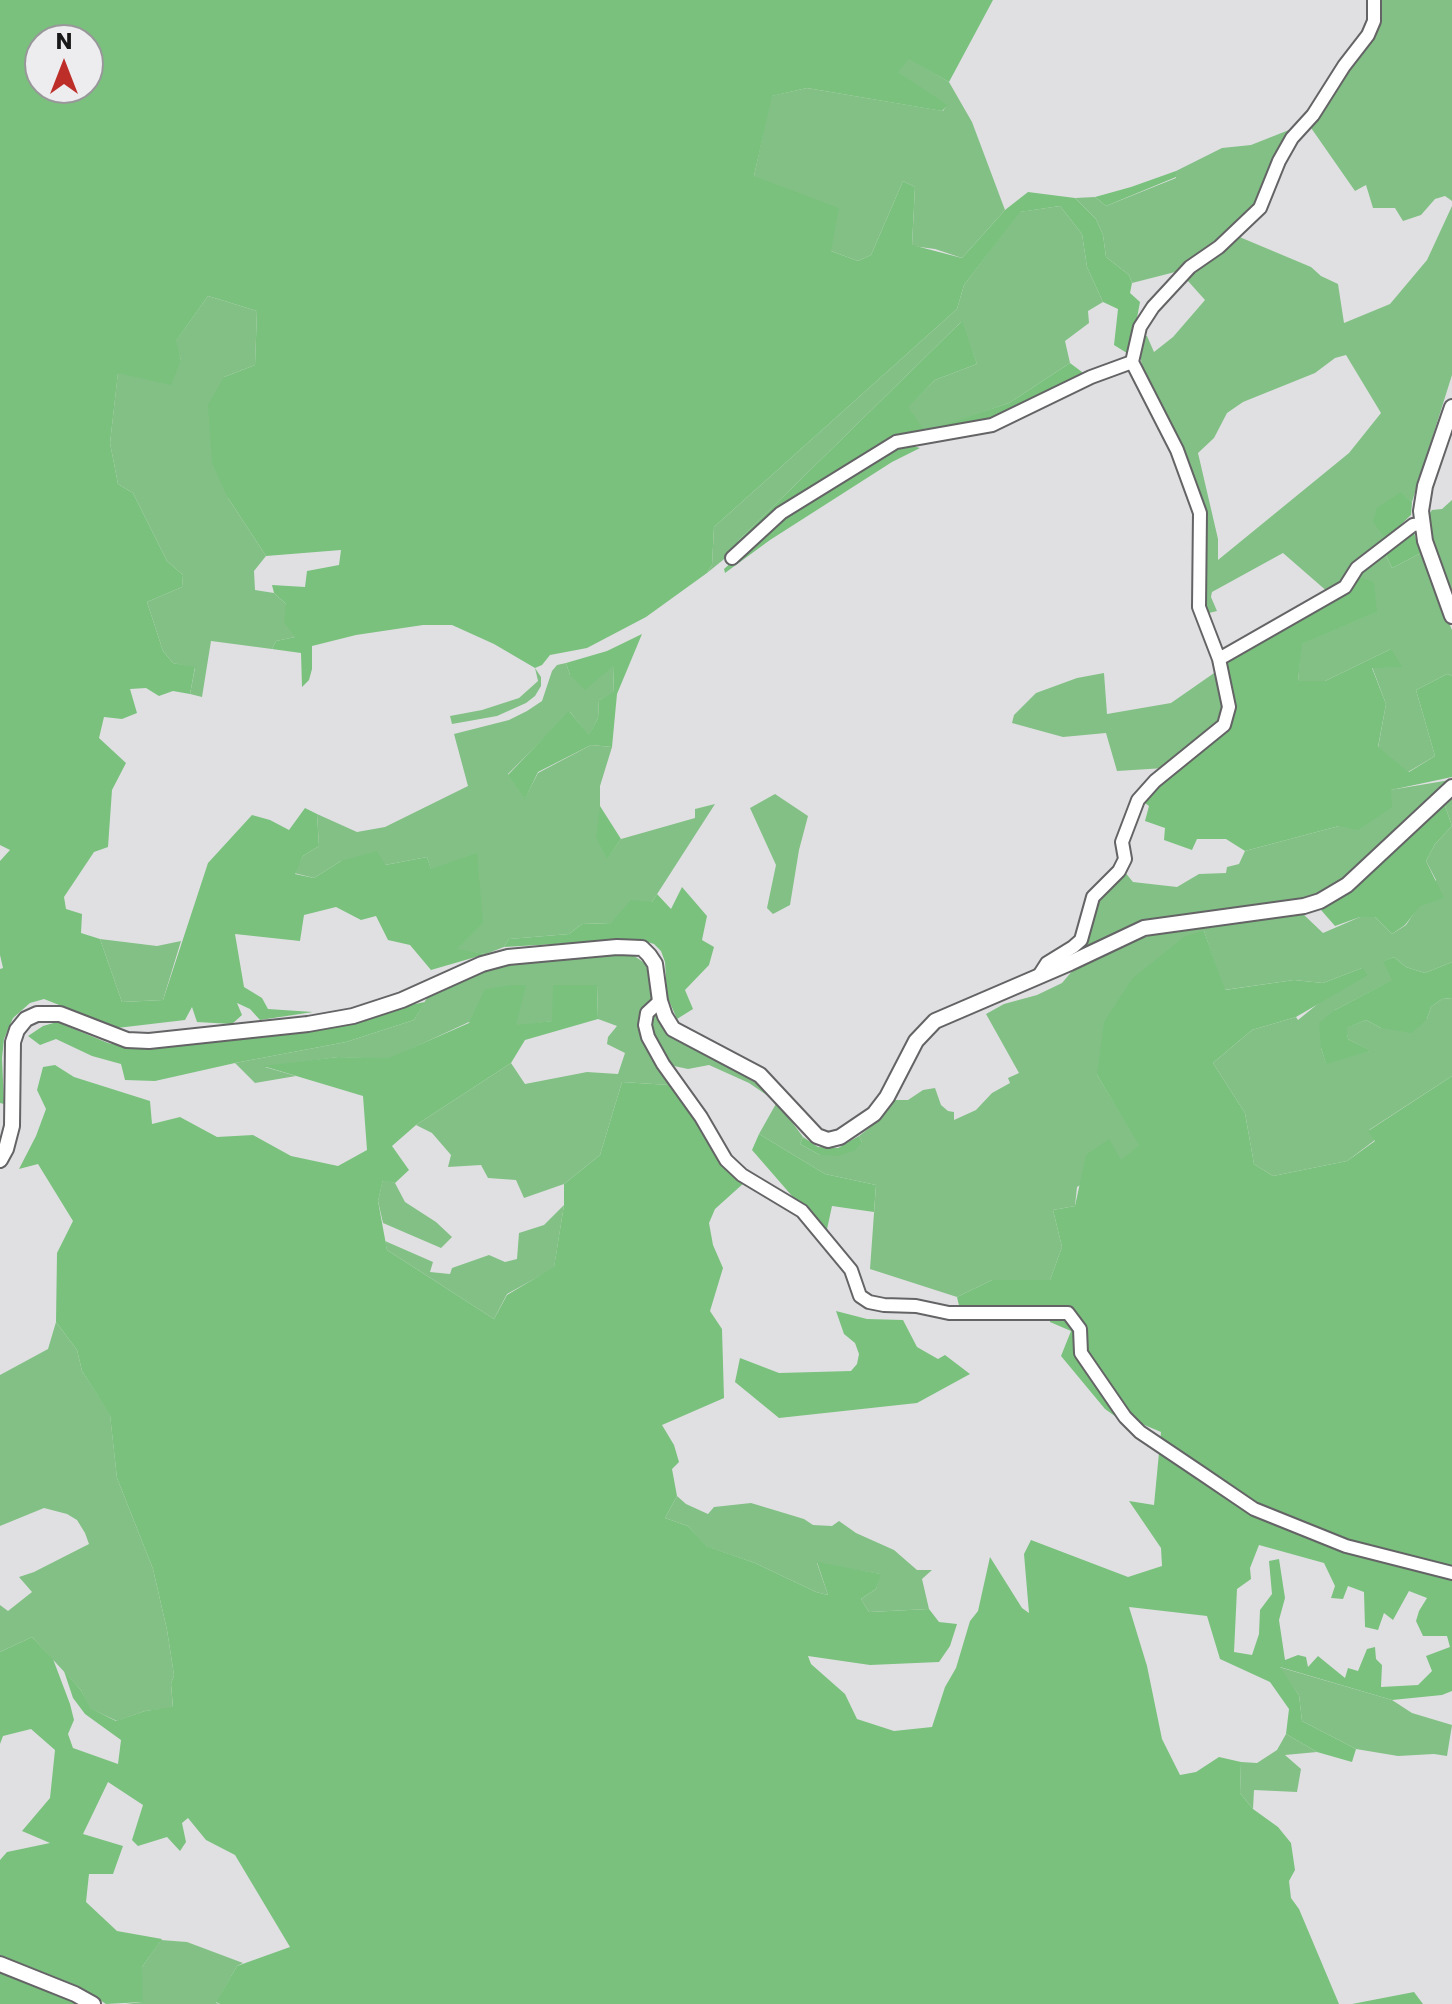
<!DOCTYPE html>
<style>
body{margin:0}
#map{position:relative;width:1452px;height:2004px;overflow:hidden;background:#e0e0e3;font-family:Poppins,sans-serif}
canvas{display:block}
.north{position:absolute;left:24px;top:24px;width:80px;height:80px;box-sizing:border-box;background:#ededf0;border:2px solid #98989a;border-radius:50%;rotate:0deg;font-size:22px;font-weight:700;line-height:32px;text-align:center;color:#181819}
.north::after{content:'';display:block;margin:auto;width:28px;height:36px;background:#bd2e28;clip-path:polygon(50% 0,100% 100%,50% 72%,0 100%)}
</style>
<div id="map">
<canvas width="1452" height="2004"></canvas>
<div class="north">N</div>
</div>
<script>
const c = document.querySelector('canvas').getContext('2d');
c.lineJoin = 'round';
function paint(path, color) { c.fillStyle = color; c.fill(path, 'evenodd'); }
const toPath = rows => new Path2D(rows.map(r => 'M' + r).join(''));
function strokePath(path, color, width, dash) { c.strokeStyle = color; c.lineWidth = width; c.lineCap = dash ? 'butt' : 'round'; c.setLineDash(dash || []); c.stroke(path); }
paint(toPath([
 [1379,0,1452,0,1452,201,1445,196,1435,199,1421,215,1403,221,1395,208,1373,208,1366,185,1355,191,1309,125,1350,65],
 [909,58,949,82,972,122,1005,210,962,258,935,249,912,246,915,187,903,181,871,255,858,261,831,251,754,176,771,96,807,88,943,111,947,105,897,72],
 [1294,128,1281,144,1255,209,1230,233,1311,267,1321,276,1338,284,1344,323,1390,304,1427,260,1452,206,1452,375,1412,502,1401,493,1386,539,1342,584,1329,593,1283,553,1212,592,1211,597,1217,611,1205,614,1203,512,1145,379,1139,351,1143,336,1147,336,1154,352,1173,337,1205,300,1179,271,1132,283,1129,275,1106,257,1103,235,1096,219,1075,198,1095,197,1106,206,1176,178,1176,171,1222,148,1251,145],
 [1346,355,1381,413,1349,453,1218,560,1218,539,1198,453,1214,438,1227,413,1243,402,1315,373,1335,358],
 [1060,206,1082,234,1087,267,1103,302,1088,311,1089,323,1065,341,1070,363,1009,403,925,432,907,407,935,380,977,364,961,322,738,541,739,547,707,573,712,565,714,527,957,309,964,285,1019,212],
 [208,296,257,311,255,365,224,377,228,498,266,556,254,571,255,590,274,593,286,604,295,637,276,641,272,649,211,641,202,697,190,694,195,668,173,663,163,651,147,602,182,587,183,575,167,561,133,493,118,484,110,443,118,372,181,360,175,342],
 [1452,500,1452,601,1434,549,1429,514,1432,510,1442,509],
 [1384,551,1392,568,1421,553,1452,630,1452,676,1447,674,1416,690,1435,756,1408,772,1378,748,1386,704,1372,667,1391,649,1325,681,1298,681,1301,644,1376,612,1356,576],
 [566,663,570,675,613,666,614,693,599,700,598,718,589,736,570,712,508,774,525,798,538,773,591,745,612,747,600,786,600,806,607,858,621,839,695,818,695,809,715,804,652,902,611,923,582,924,569,934,509,939,504,947,486,954,456,950,427,857,385,865,341,861,314,878,294,873,303,856,319,846,317,814,357,832,385,827,468,786,454,734,509,720,527,711,542,701,552,671,557,665],
 [535,668,541,677,541,686,535,696,526,703,497,716,452,724,450,716,482,710,519,698,538,681],
 [1217,671,1224,711,1220,723,1165,768,1117,771,1106,733,1063,737,1012,723,1014,715,1036,693,1077,678,1104,673,1107,714,1171,703],
 [1450,780,1334,888,1323,895,1299,901,1143,921,1080,950,1086,939,1096,900,1124,871,1133,882,1177,887,1199,874,1226,873,1227,867,1239,864,1245,851,1339,826,1390,790],
 [775,794,808,816,799,850,790,905,773,914,767,908,776,865,750,808],
 [1452,795,1452,962,1425,973,1406,967,1394,957,1384,961,1393,980,1335,1010,1321,1048,1326,1063,1370,1051,1348,1039,1346,1028,1366,1020,1381,1028,1427,1019,1431,1007,1442,999,1452,998,1452,1076,1369,1130,1375,1140,1347,1161,1273,1176,1254,1164,1245,1113,1213,1063,1252,1030,1296,1017,1298,1020,1362,968,1323,983,1294,980,1224,990,1204,931,1097,1075,1140,1145,1121,1161,1077,1187,1075,1206,1053,1210,1062,1247,1050,1280,992,1280,957,1297,870,1269,876,1185,825,1174,759,1134,777,1102,749,1083,709,1065,688,1069,674,1066,669,1085,622,1082,600,1155,564,1184,524,1198,516,1180,488,1178,481,1165,448,1167,451,1155,432,1133,416,1125,511,1063,525,1084,587,1072,618,1074,625,1053,607,1044,608,1037,617,1026,598,1019,597,985,553,1021,516,1026,469,1022,389,1059,338,1057,265,1067,296,1076,255,1083,235,1063,346,1042,414,1020,428,996,480,971,507,963,530,959,633,955,646,964,655,1013,673,1039,729,1066,767,1090,777,1102,803,1137,800,1144,820,1155,862,1142,859,1136,878,1121,895,1100,908,1100,923,1090,935,1088,941,1105,948,1111,954,1112,954,1120,976,1110,992,1093,1010,1083,1008,1078,1019,1073,986,1014,1004,1004,1037,995,1062,983,1073,970,1119,945,1169,930,1302,913,1323,933,1360,917,1375,917,1392,934,1406,925,1436,880,1426,861,1435,844,1452,826,1444,803],
 [100,939,157,946,181,941,163,1000,122,1002],
 [383,1179,395,1183,405,1202,436,1222,452,1237,441,1248,383,1223,378,1201],
 [564,1205,554,1268,507,1294,494,1319,387,1250,385,1241,433,1262,430,1272,450,1274,452,1268,489,1255,505,1262,517,1259,519,1233,544,1225],
 [56,1322,77,1350,82,1371,110,1414,117,1478,153,1569,167,1630,174,1675,171,1684,173,1708,145,1711,117,1721,89,1708,81,1690,32,1637,0,1652,0,1605,8,1611,32,1592,19,1577,34,1572,89,1544,85,1533,77,1520,67,1514,44,1508,0,1526,0,1375,48,1349],
 [677,1496,686,1504,708,1514,714,1507,751,1503,804,1519,813,1525,832,1526,839,1521,856,1533,894,1550,917,1570,932,1570,922,1579,929,1609,869,1612,861,1599,876,1589,880,1574,817,1563,828,1595,816,1592,755,1563,705,1546,688,1526,665,1518],
 [1279,1667,1392,1700,1412,1713,1452,1725,1447,1756,1434,1754,1398,1756,1356,1749,1302,1721,1299,1695],
 [1286,1734,1317,1752,1285,1755,1301,1769,1297,1792,1254,1790,1253,1809,1240,1793,1241,1762,1257,1763,1277,1750],
 [161,1940,187,1942,243,1963,237,1966,216,2003,220,2004,125,2004,142,2002,142,1967]
]), '#83c085');
paint(toPath([
 [0,0,993,0,949,82,909,59,898,72,948,105,942,111,807,88,772,96,754,176,839,208,831,251,858,261,871,255,903,181,915,187,912,245,962,258,1005,210,1028,192,1075,198,1096,219,1103,235,1106,257,1129,275,1132,283,1130,293,1140,302,1130,355,1114,345,1118,309,1103,302,1087,267,1082,234,1060,206,1020,212,964,285,957,309,714,527,712,565,707,573,646,617,587,648,550,655,542,665,535,668,494,644,452,625,423,625,356,635,312,646,312,669,309,680,302,687,301,653,272,649,276,641,295,637,284,622,286,604,274,593,272,585,305,587,307,571,339,565,341,550,266,556,228,498,212,463,208,405,224,377,255,365,257,311,208,296,176,341,181,360,171,385,118,373,110,443,118,484,133,493,167,561,183,575,182,587,147,602,163,651,173,663,195,667,190,694,173,691,159,696,146,688,130,689,137,713,122,719,104,717,99,738,126,763,112,790,108,847,94,852,64,897,66,909,82,914,81,933,100,939,122,1002,163,1000,208,863,252,815,270,820,289,830,305,808,317,814,319,846,303,856,295,874,314,878,341,861,377,851,385,865,427,857,431,869,477,853,483,923,457,949,486,954,431,970,410,945,388,940,376,916,361,920,336,907,304,915,300,941,235,934,244,987,262,998,268,1009,313,1012,260,1020,250,1009,237,1003,242,1015,232,1024,197,1022,192,1007,185,1020,117,1028,44,999,30,1003,13,1018,4,1039,2,1058,4,1104,0,1103,0,969,3,968,0,955,0,861,10,850,0,845],
 [40,40,88,40,88,88,40,88],
 [1176,171,1176,177,1106,206,1095,197,1131,187],
 [962,321,977,364,935,380,908,407,925,431,1009,403,1070,363,1086,375,989,421,894,440,739,547,738,541],
 [905,444,920,448,892,462,770,540,725,573,724,569,781,519,884,453],
 [1401,492,1412,502,1411,515,1386,539,1373,522,1377,508],
 [1409,533,1414,533,1421,553,1392,568,1384,551],
 [1356,576,1374,582,1377,612,1302,644,1298,681,1325,681,1391,649,1402,667,1372,668,1386,704,1378,747,1409,772,1435,756,1416,690,1447,674,1452,676,1452,777,1391,790,1392,807,1358,830,1339,826,1245,851,1226,839,1197,839,1192,850,1164,840,1165,828,1145,821,1149,806,1142,801,1157,783,1230,728,1234,710,1225,662],
 [642,634,617,694,612,747,591,745,538,772,525,799,508,775,569,711,589,735,598,718,599,700,614,692,613,666,585,690,570,675,566,663,607,651],
 [1444,803,1452,826,1435,844,1426,861,1444,898,1420,906,1405,925,1392,934,1375,917,1360,917,1335,926,1321,910],
 [600,806,621,839,607,859,596,837],
 [682,887,707,916,702,940,714,947,709,965,685,990,693,1009,677,1019,667,996,665,962,661,951,654,944,641,940,624,940,504,947,509,939,569,934,582,924,611,923,631,900,652,902,657,894,671,909],
 [1204,931,1225,990,1294,980,1323,983,1362,968,1368,975,1296,1017,1252,1030,1213,1063,1245,1113,1254,1164,1273,1176,1347,1161,1375,1141,1368,1131,1452,1076,1452,1691,1442,1695,1392,1700,1280,1667,1299,1695,1302,1721,1356,1749,1352,1762,1317,1752,1286,1734,1289,1709,1270,1682,1220,1659,1207,1616,1129,1607,1147,1666,1162,1739,1180,1775,1196,1772,1219,1757,1241,1762,1240,1793,1253,1809,1278,1827,1291,1843,1295,1870,1289,1881,1291,1898,1299,1909,1339,2004,220,2004,216,2002,237,1966,290,1947,235,1855,206,1840,188,1818,182,1823,186,1842,180,1851,167,1837,138,1846,132,1840,143,1805,108,1782,83,1834,123,1846,113,1874,89,1874,86,1902,117,1931,162,1939,142,1967,143,2002,106,2004,78,1986,0,1955,0,1860,7,1852,50,1843,22,1831,50,1798,55,1750,31,1729,3,1736,0,1744,0,1652,32,1637,53,1659,70,1704,74,1720,68,1734,73,1748,118,1764,121,1740,85,1714,73,1698,64,1671,81,1690,90,1708,116,1721,145,1711,173,1707,171,1684,174,1675,167,1630,153,1569,117,1478,110,1415,82,1371,77,1350,56,1322,57,1253,73,1221,38,1164,19,1169,36,1136,46,1109,37,1090,43,1067,55,1065,74,1077,150,1101,152,1124,180,1117,217,1137,253,1135,291,1156,338,1166,367,1150,363,1096,263,1066,338,1057,389,1058,469,1023,485,989,510,985,526,985,516,1025,552,1021,553,985,597,985,598,1019,525,1040,511,1063,416,1125,392,1146,409,1170,395,1183,383,1180,378,1201,387,1250,494,1319,507,1295,554,1267,564,1205,564,1184,600,1155,622,1082,669,1085,745,1182,715,1209,709,1223,713,1245,723,1268,710,1311,722,1329,724,1398,662,1425,674,1445,679,1462,672,1469,677,1496,665,1518,688,1526,706,1546,755,1563,816,1592,828,1595,817,1562,881,1574,876,1589,861,1599,869,1612,929,1609,939,1622,957,1624,950,1646,939,1662,870,1665,808,1656,811,1664,845,1694,857,1719,894,1731,932,1727,945,1687,956,1668,970,1621,978,1611,990,1557,1022,1608,1029,1613,1024,1554,1031,1540,1128,1577,1162,1566,1161,1548,1129,1501,1154,1505,1161,1432,1142,1424,1126,1424,1105,1409,1061,1356,1071,1331,1050,1322,1049,1309,960,1310,957,1297,992,1280,1050,1280,1062,1247,1053,1210,1075,1206,1086,1155,1109,1139,1121,1160,1139,1145,1097,1075,1104,1022,1132,979,1185,936],
 [1259,1545,1324,1563,1335,1586,1331,1598,1343,1599,1348,1586,1364,1592,1365,1627,1378,1630,1384,1613,1393,1620,1409,1591,1427,1598,1419,1611,1416,1621,1423,1636,1447,1636,1450,1647,1426,1656,1432,1671,1418,1685,1381,1687,1382,1665,1376,1659,1375,1647,1367,1649,1358,1671,1348,1668,1345,1678,1318,1656,1308,1667,1306,1657,1298,1655,1285,1660,1279,1620,1285,1598,1279,1559,1269,1561,1272,1594,1260,1610,1259,1634,1252,1655,1234,1652,1237,1589,1251,1579,1250,1568],
 [1394,957,1406,967,1425,973,1452,962,1452,998,1442,999,1431,1007,1427,1019,1412,1033,1381,1028,1366,1020,1347,1028,1348,1039,1371,1051,1326,1064,1321,1048,1319,1023,1335,1010,1392,980,1383,961],
 [425,1002,414,1020,346,1042,235,1063,155,1081,125,1080,121,1064,92,1056,56,1039,40,1045,28,1036,43,1026,57,1022,108,1043,135,1049,159,1047,240,1038],
 [759,1134,825,1174,876,1185,874,1212,832,1206,826,1234,809,1209,799,1204,752,1150],
 [859,1136,862,1142,854,1151,837,1156,820,1155,800,1144,803,1137,818,1147,838,1148],
 [836,1311,867,1319,903,1320,917,1347,938,1359,945,1355,970,1374,917,1403,779,1418,735,1382,740,1358,779,1373,851,1371,857,1364,859,1354,855,1343,844,1334],
 [0,1971,63,1997,79,2004,0,2004],
 [1414,1992,1423,2004,1352,2004]
]), '#7ac17d');
const minor = toPath([
 [732,558,781,513,896,442,992,425,1091,377,1132,362],
 [1219,659,1345,587,1357,568,1413,525,1422,524],
 [1038,977,1047,963,1073,947,1081,940,1093,897,1119,871,1125,859,1122,842,1138,800,1155,781,1224,725,1229,707,1219,659,1199,607,1200,513,1177,450,1132,362,1140,327,1153,307,1190,267,1219,247,1260,208,1279,161,1292,138,1313,115,1344,66,1368,35,1374,21,1374,0],
 [660,1001,647,1013,645,1025,648,1037,663,1064,701,1117,726,1160,742,1175,802,1211,851,1270,860,1296,869,1302,884,1305,916,1306,949,1313,1068,1313,1080,1329,1081,1353,1125,1417,1140,1432,1201,1473,1254,1509,1346,1546,1452,1573]
]);
const major = toPath([
 [1452,407,1425,486,1421,511,1425,541,1452,616],
 [0,1160,6,1149,12,1126,13,1042,17,1030,26,1019,37,1014,60,1014,127,1040,149,1041,308,1024,353,1016,402,1000,482,964,508,957,617,947,642,948,649,955,655,964,660,1001,665,1016,673,1029,760,1075,817,1136,828,1140,840,1137,874,1114,887,1097,916,1041,935,1021,1070,963,1144,928,1304,906,1320,901,1347,885,1452,787],
 [0,1964,75,1994,93,2004]
]);
strokePath(minor, '#646466', 16);
strokePath(major, '#646466', 18);
strokePath(minor, '#fff', 12);
strokePath(major, '#fff', 14);
</script>
